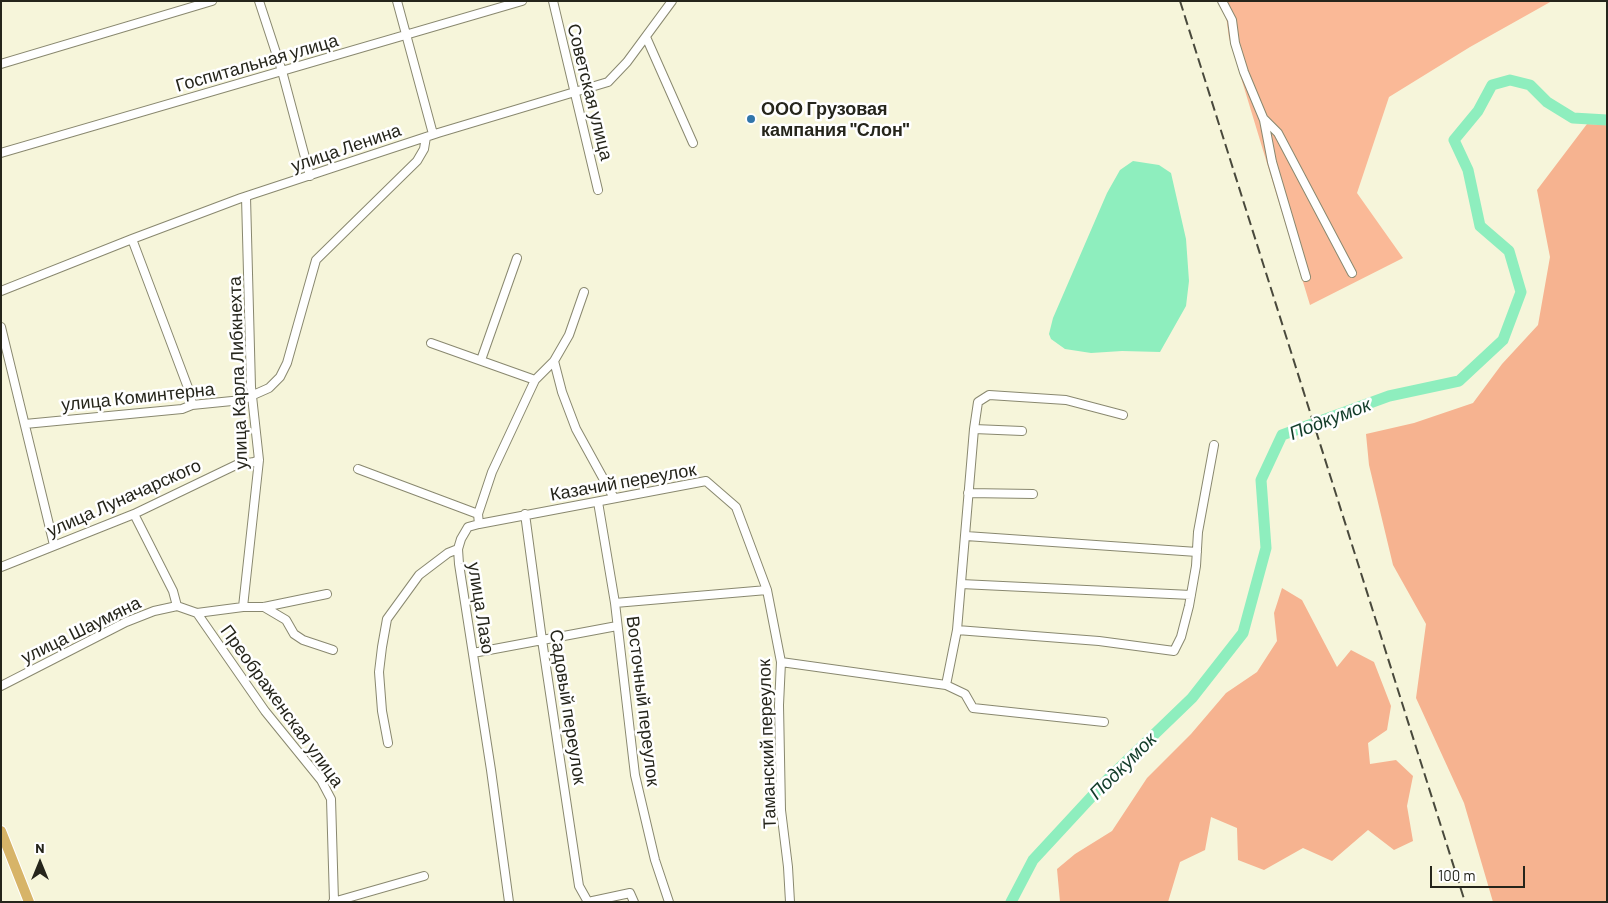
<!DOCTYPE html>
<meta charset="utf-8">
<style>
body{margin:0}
#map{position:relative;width:1608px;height:903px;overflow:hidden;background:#f6f5da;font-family:Barlow,sans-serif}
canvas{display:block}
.frame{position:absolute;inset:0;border:2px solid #25251b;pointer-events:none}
.north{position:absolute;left:15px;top:838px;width:50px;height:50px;-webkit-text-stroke:4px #fff;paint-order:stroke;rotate:0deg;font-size:14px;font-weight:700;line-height:20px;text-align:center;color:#25251b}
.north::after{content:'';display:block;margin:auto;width:18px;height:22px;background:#25251b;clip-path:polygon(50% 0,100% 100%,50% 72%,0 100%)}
.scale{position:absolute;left:1430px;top:866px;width:95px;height:22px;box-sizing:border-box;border:2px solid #25251b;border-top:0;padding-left:6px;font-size:15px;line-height:18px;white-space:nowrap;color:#25251b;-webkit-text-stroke:4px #fff;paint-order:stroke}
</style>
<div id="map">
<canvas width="1608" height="903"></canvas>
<div class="frame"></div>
<div class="north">N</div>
<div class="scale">100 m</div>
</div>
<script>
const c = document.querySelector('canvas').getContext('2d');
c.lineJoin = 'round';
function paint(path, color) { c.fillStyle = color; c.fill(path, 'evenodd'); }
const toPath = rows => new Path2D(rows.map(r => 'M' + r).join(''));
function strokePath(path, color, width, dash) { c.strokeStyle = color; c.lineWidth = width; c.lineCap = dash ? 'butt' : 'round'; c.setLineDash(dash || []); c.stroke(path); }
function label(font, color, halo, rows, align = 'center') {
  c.font = font + ' Barlow,sans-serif'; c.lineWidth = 5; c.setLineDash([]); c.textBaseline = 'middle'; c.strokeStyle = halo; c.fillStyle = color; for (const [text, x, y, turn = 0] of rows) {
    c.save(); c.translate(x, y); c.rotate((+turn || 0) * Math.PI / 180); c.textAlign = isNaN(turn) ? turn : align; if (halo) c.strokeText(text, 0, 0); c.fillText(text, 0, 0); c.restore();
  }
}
paint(toPath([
 [1224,1,1552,1,1470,47,1389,97,1357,193,1403,258,1310,305,1229,38]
]), '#fab997');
paint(toPath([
 [1587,124,1607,125,1607,902,1493,902,1464,803,1416,698,1426,624,1393,565,1369,465,1366,434,1414,423,1473,403,1502,364,1538,325,1550,257,1537,190],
 [1282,588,1302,600,1337,667,1351,650,1374,662,1391,706,1387,730,1368,743,1370,764,1396,760,1413,776,1407,806,1413,841,1394,850,1368,830,1332,861,1303,848,1264,870,1238,860,1237,828,1211,817,1205,850,1180,862,1168,902,1060,902,1057,869,1075,854,1112,831,1147,778,1191,734,1226,693,1257,672,1277,641,1274,613]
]), '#f6b390');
paint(toPath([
 [1133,161,1159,165,1171,173,1186,239,1189,281,1186,306,1160,352,1122,351,1091,353,1065,349,1051,339,1049,334,1053,318,1107,193,1120,170]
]), '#8eeebe');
strokePath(toPath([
 [1011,902,1033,860,1108,779,1192,698,1243,633,1266,548,1261,480,1282,435,1389,396,1459,381,1503,340,1521,292,1509,251,1480,226,1468,170,1454,140,1478,111,1492,85,1510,80,1530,85,1547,102,1573,118,1607,120]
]), '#8eeebe', 11);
const minor = toPath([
 [259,1,282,71,310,176],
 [397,1,433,134],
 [553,1,598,190],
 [1222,1,1232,20,1235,43,1244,72,1264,120,1272,162,1306,277],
 [646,37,693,143],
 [1,64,212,1],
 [1264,119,1278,133,1352,273],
 [1,153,522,1],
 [132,239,190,393,192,405],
 [1,291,132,239,241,198,438,133,608,82,627,62,672,1],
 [1,327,54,545],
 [431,343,535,380],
 [481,360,517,258],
 [554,361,562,392,576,429,614,498],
 [25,424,182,409,192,405,242,400,269,388,280,377,287,363,316,260,417,161,424,149,426,137],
 [974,429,1022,431],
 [358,469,478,514],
 [968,493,1033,494],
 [598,502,615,603,635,775,655,860,669,902],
 [134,514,173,591,177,606],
 [525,514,542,640,579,886,588,902,630,893,634,902],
 [479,524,706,481,736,507,767,590],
 [966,536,1197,552],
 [1,567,134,514,236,465,254,462,259,460],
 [961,584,1191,595],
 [615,603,767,590,781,662,779,705,781,810,788,867,790,902],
 [177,606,197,613,265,711,321,780,331,799,334,901],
 [243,607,259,460,251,387,246,197],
 [264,607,286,620,294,634,303,640,333,650],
 [197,613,243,607,264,607,327,594],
 [957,630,1099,641,1174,651,1181,637,1189,606,1196,566,1198,532,1214,445],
 [473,653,617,626],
 [781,662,946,685,957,630,974,429,978,402,989,395,1066,400,1123,415],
 [946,685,965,694,973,708,1104,722],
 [1,686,126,622,154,611,177,606],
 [388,743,382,711,379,672,382,647,387,619,419,575,448,553,458,549],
 [333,902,424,876],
 [509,902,491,770,459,564,458,549,461,539,468,527,479,524,478,514,492,472,535,380,554,361,569,335,584,292]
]);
const major = toPath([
 [1,831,29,902]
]);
strokePath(minor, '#89886f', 10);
strokePath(major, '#fff', 12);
strokePath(minor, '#fff', 8);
strokePath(major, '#d7b468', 10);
strokePath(toPath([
 [1180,1,1465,902]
]), '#49493c', 2, [10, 5]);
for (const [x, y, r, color] of [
 [751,119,5,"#3075aa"]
]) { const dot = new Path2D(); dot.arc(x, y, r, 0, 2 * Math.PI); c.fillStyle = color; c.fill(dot); strokePath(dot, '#fff', 2); }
label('18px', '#25251b', '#fff', [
 ["Госпитальная улица",257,63,-16],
 ["Советская улица",590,92,76],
 ["улица Ленина",346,148,-19],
 ["улица Карла Либкнехта",238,373,-92],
 ["улица Коминтерна",138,397,-6],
 ["Казачий переулок",623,482,-10],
 ["улица Луначарского",124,498,-24],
 ["улица Лазо",481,608,81],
 ["улица Шаумяна",81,630,-26],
 ["Восточный переулок",643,701,83],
 ["Преображенская улица",282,706,54],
 ["Садовый переулок",568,707,81],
 ["Таманский переулок",767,744,-92]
]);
label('bold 18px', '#25251b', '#fff', [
 ["ООО Грузовая",761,109],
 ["кампания \"Слон\"",761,130]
], 'left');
label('italic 19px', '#123c29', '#fff', [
 ["Подкумок",1330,419,-21],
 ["Подкумок",1123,766,-45]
]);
</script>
